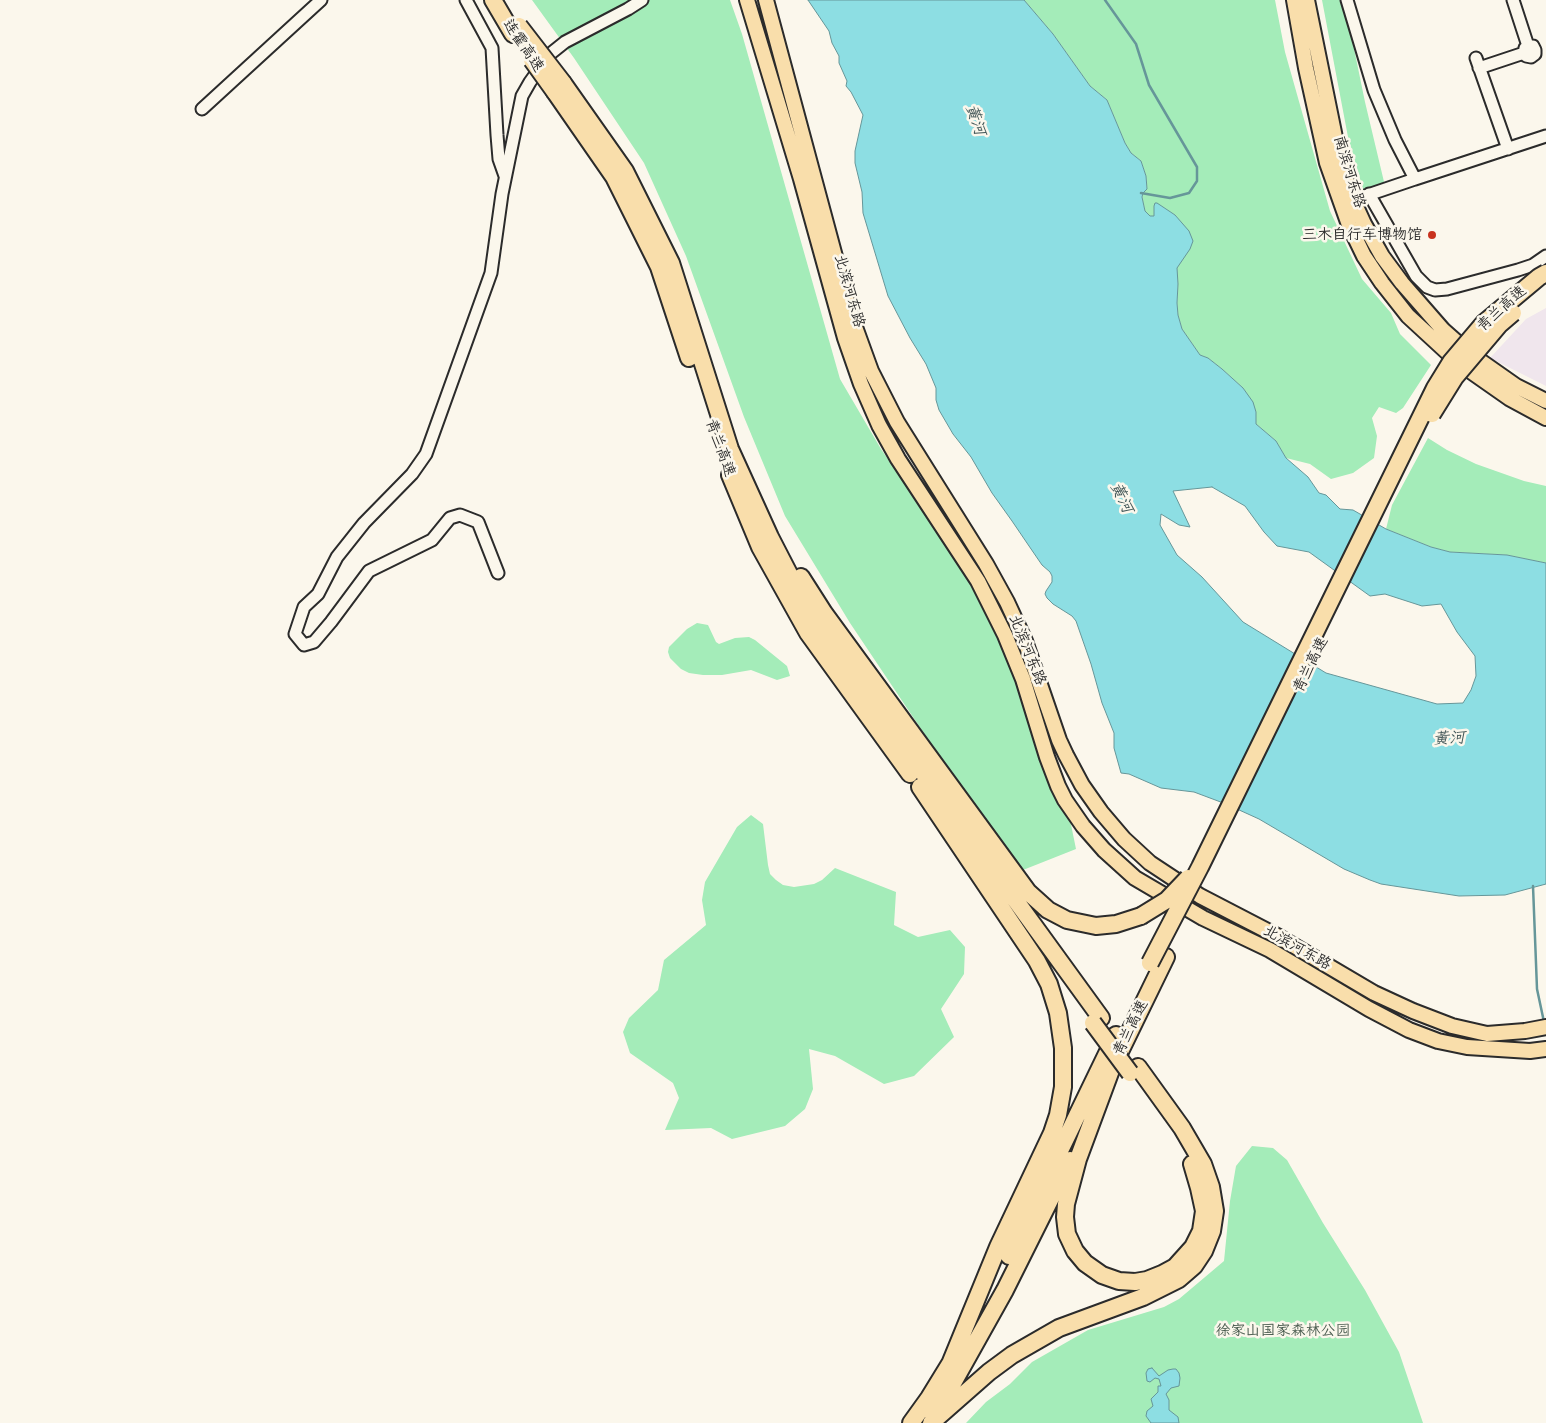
<!DOCTYPE html>
<meta charset="utf-8">
<style>
body{margin:0}
canvas{display:block;background:#fbf7ec}
</style>
<canvas width="1546" height="1423"></canvas>
<script>
const c = document.querySelector('canvas').getContext('2d');
c.lineJoin = 'round';
function paint(path, color) { c.fillStyle = color; c.fill(path, 'evenodd'); }
const toPath = rows => new Path2D(rows.map(r => 'M' + r).join(''));
function strokePath(path, color, width, dash) { c.strokeStyle = color; c.lineWidth = width; c.lineCap = dash ? 'butt' : 'round'; c.setLineDash(dash || []); c.stroke(path); }
function label(font, color, halo, rows, align = 'center') {
  c.font = font + ' "Balsamiq Sans","LXGW WenKai TC",sans-serif'; c.lineWidth = 5; c.setLineDash([]); c.textBaseline = 'middle'; c.strokeStyle = halo; c.fillStyle = color; for (const [text, x, y, turn = 0] of rows) {
    c.save(); c.translate(x, y); c.rotate((+turn || 0) * Math.PI / 180); c.textAlign = isNaN(turn) ? turn : align; if (halo) c.strokeText(text, 0, 0); c.fillText(text, 0, 0); c.restore();
  }
}
paint(toPath([
 [1546,308,1546,386,1490,358,1526,319]
]), '#f0e6ed');
paint(toPath([
 [532,0,730,0,742,34,840,379,881,449,949,549,998,631,1065,795,1076,849,1023,870,925,735,850,623,785,516,744,417,686,256,644,163,574,58],
 [1024,0,1275,0,1285,52,1330,211,1362,279,1391,313,1400,334,1431,365,1403,408,1396,413,1379,407,1372,418,1377,436,1374,458,1353,473,1331,479,1310,464,1286,458,1276,441,1256,424,1256,412,1243,388,1222,369,1208,358,1200,355,1182,329,1178,315,1177,303,1178,284,1176,275,1178,219,1175,215,1159,205,1154,216,1150,216,1145,211,1142,197,1143,193,1147,189,1146,176,1141,161,1131,153,1125,143,1107,100,1090,86,1053,34],
 [1322,0,1344,0,1365,102,1385,186,1363,189,1348,137],
 [1428,438,1447,450,1476,464,1524,481,1546,486,1546,563,1507,555,1450,552,1431,547,1386,529,1392,505],
 [697,623,708,625,716,642,719,644,735,638,749,637,755,640,787,666,790,676,777,680,751,670,722,675,703,675,689,673,681,669,670,658,668,652,669,647,687,629],
 [751,815,763,824,768,865,770,874,776,880,783,885,794,887,814,884,822,880,835,868,896,892,894,925,918,937,950,930,965,947,964,974,941,1009,954,1037,914,1076,884,1084,835,1056,809,1049,813,1089,805,1109,785,1126,732,1139,711,1128,665,1130,679,1098,673,1083,630,1053,623,1032,629,1018,658,990,664,960,706,925,702,900,705,882,737,827],
 [1252,1146,1273,1148,1287,1160,1323,1223,1365,1290,1399,1352,1423,1423,966,1423,986,1402,1010,1384,1032,1362,1088,1330,1164,1307,1179,1299,1224,1261,1230,1201,1236,1166]
]), '#a4ecb9');
const water = toPath([
 [808,0,1024,0,1053,34,1090,86,1107,100,1125,143,1131,153,1141,161,1146,176,1147,189,1143,193,1142,197,1145,211,1150,216,1154,216,1154,206,1155,203,1157,203,1175,215,1189,231,1193,241,1190,249,1177,268,1178,284,1177,303,1178,315,1182,329,1200,355,1208,358,1222,369,1243,388,1253,402,1256,412,1256,424,1276,441,1286,458,1308,477,1319,493,1326,495,1340,509,1353,510,1386,529,1431,547,1450,552,1507,555,1546,563,1546,884,1505,895,1459,896,1381,884,1370,880,1344,869,1259,819,1226,804,1194,792,1161,788,1129,774,1121,773,1114,748,1114,733,1102,703,1091,664,1076,621,1072,616,1053,604,1047,598,1045,594,1046,591,1052,582,1052,576,1050,572,1042,565,1029,546,1012,521,992,493,971,457,953,434,939,410,936,400,936,388,926,364,910,338,888,296,863,213,862,192,855,163,855,151,863,115,851,92,846,86,847,81,839,63,839,56,832,43,829,31,808,0],
 [1212,487,1245,506,1264,532,1277,546,1309,552,1370,596,1385,594,1422,606,1441,604,1457,632,1475,656,1476,676,1471,690,1463,703,1437,704,1326,673,1243,622,1202,577,1177,555,1160,525,1161,514,1179,525,1190,527,1173,491,1212,487],
 [1152,1368,1159,1376,1168,1370,1173,1369,1176,1369,1179,1373,1180,1378,1179,1386,1171,1388,1166,1394,1169,1400,1169,1410,1178,1417,1179,1423,1151,1423,1146,1416,1147,1411,1153,1406,1151,1399,1158,1392,1158,1386,1161,1386,1159,1379,1155,1378,1150,1382,1147,1381,1146,1373,1148,1369,1152,1368]
]);
paint(water, '#8ddee3');
strokePath(water, '#669699', 1);
strokePath(toPath([
 [1105,0,1136,44,1149,85,1197,167,1197,181,1189,193,1170,198,1141,193],
 [1533,886,1537,989,1544,1022]
]), '#669699', 2.5);
const minor = toPath([
 [466,0,492,48,497,135,499,159,505,176],
 [1347,0,1374,90,1395,140,1415,179,1546,136],
 [1513,0,1528,46,1533,46,1535,50,1535,54,1531,57,1526,56,1524,53,1525,48,1528,46],
 [1476,58,1508,149],
 [1479,68,1524,53],
 [202,109,321,0],
 [1369,194,1416,276,1427,287,1435,290,1447,289,1518,270,1533,265,1546,256],
 [1353,200,1415,179],
 [498,573,478,522,460,515,450,518,432,540,369,571,331,622,314,642,304,645,295,634,304,607,318,594,337,557,364,523,412,474,426,454,491,273,502,194,522,96,530,82,550,54,565,42,628,9,642,0]
]);
const major = toPath([
 [747,0,801,179,845,338,861,384,879,425,898,459,978,581,1005,635,1023,679,1047,757,1058,786,1065,800,1083,826,1104,850,1135,878,1203,918,1270,950,1369,1009,1409,1030,1438,1041,1467,1047,1530,1051,1546,1049],
 [766,0,851,316,871,371,897,422,986,564,1007,602,1025,641,1059,740,1066,755,1082,785,1101,812,1124,839,1150,863,1200,896,1279,937,1374,993,1413,1011,1452,1026,1487,1034,1525,1031,1546,1027],
 [1294,0,1306,68,1327,163,1349,225,1364,256,1382,283,1408,316,1459,363,1509,398,1546,418],
 [1307,0,1340,162,1353,200,1364,224,1382,256,1402,283,1443,330,1469,353,1516,386,1546,401]
]);
const highway = toPath([
 [493,0,513,34],
 [563,83,625,171,671,263,730,449,770,537,802,599,826,639,1101,1018],
 [555,92,614,177,659,267,689,358],
 [730,475,760,547,808,633,910,774],
 [801,577,824,613,1028,892,1048,910,1067,920,1096,926,1116,924,1141,916],
 [920,787,1037,961,1049,984,1058,1013,1063,1048,1063,1087,1058,1115,1052,1133,998,1247,950,1364],
 [1112,1068,1166,957],
 [1111,1070,1078,1159,1066,1204,1065,1217,1067,1234,1075,1251,1085,1263,1102,1275,1119,1281,1135,1282,1147,1280,1162,1274,1175,1267,1193,1247,1201,1231,1204,1211,1199,1188,1192,1164],
 [1009,1256,1116,1035],
 [932,1413,948,1392,1005,1290,1070,1160],
 [911,1423,929,1398,956,1354],
 [931,1423,989,1372,1012,1355,1059,1328,1143,1297,1179,1279,1194,1266,1204,1251,1212,1231,1215,1211,1211,1187,1203,1164,1182,1128,1138,1067]
]);
strokePath(minor, '#2b2b2b', 15);
strokePath(major, '#2b2b2b', 18);
strokePath(highway, '#2b2b2b', 20);
strokePath(minor, '#fbf7ec', 11);
strokePath(major, '#f9deab', 14);
strokePath(highway, '#f9deab', 16);
const highwayBridge = toPath([
 [519,26,563,83],
 [532,60,555,92],
 [1432,414,1455,377,1499,325,1513,313],
 [1141,916,1167,900,1188,878],
 [1150,963,1200,867,1435,388,1451,362,1484,323,1539,277,1546,273],
 [1093,1023,1130,1073]
]);
strokePath(highwayBridge, '#2b2b2b', 20, []);
strokePath(highwayBridge, '#f9deab', 16);
for (const [x, y, r, color] of [
 [1432,235,5,"#c8321e"]
]) { const dot = new Path2D(); dot.arc(x, y, r, 0, 2 * Math.PI); c.fillStyle = color; c.fill(dot); strokePath(dot, '#fbf7ec', 2); }
label('15px', '#2b2b2b', '#fbf7ec', [
 ["连霍高速",523,46,56],
 ["南滨河东路",1349,172,73],
 ["北滨河东路",849,291,74],
 ["青兰高速",1502,309,-42],
 ["青兰高速",720,448,70],
 ["北滨河东路",1027,650,68],
 ["青兰高速",1311,665,-64],
 ["北滨河东路",1297,948,29],
 ["青兰高速",1131,1028,-64]
]);
label('15px', '#2b2b2b', '#fbf7ec', [
 ["三木自行车博物馆",1422,235]
], 'right');
label('15px', '#495b4e', '#fbf7ec', [
 ["徐家山国家森林公园",1283,1331]
]);
label('italic 16px', '#445859', '#fbf7ec', [
 ["黄河",975,120,71],
 ["黄河",1121,498,64],
 ["黄河",1449,739,-3]
]);
</script>
